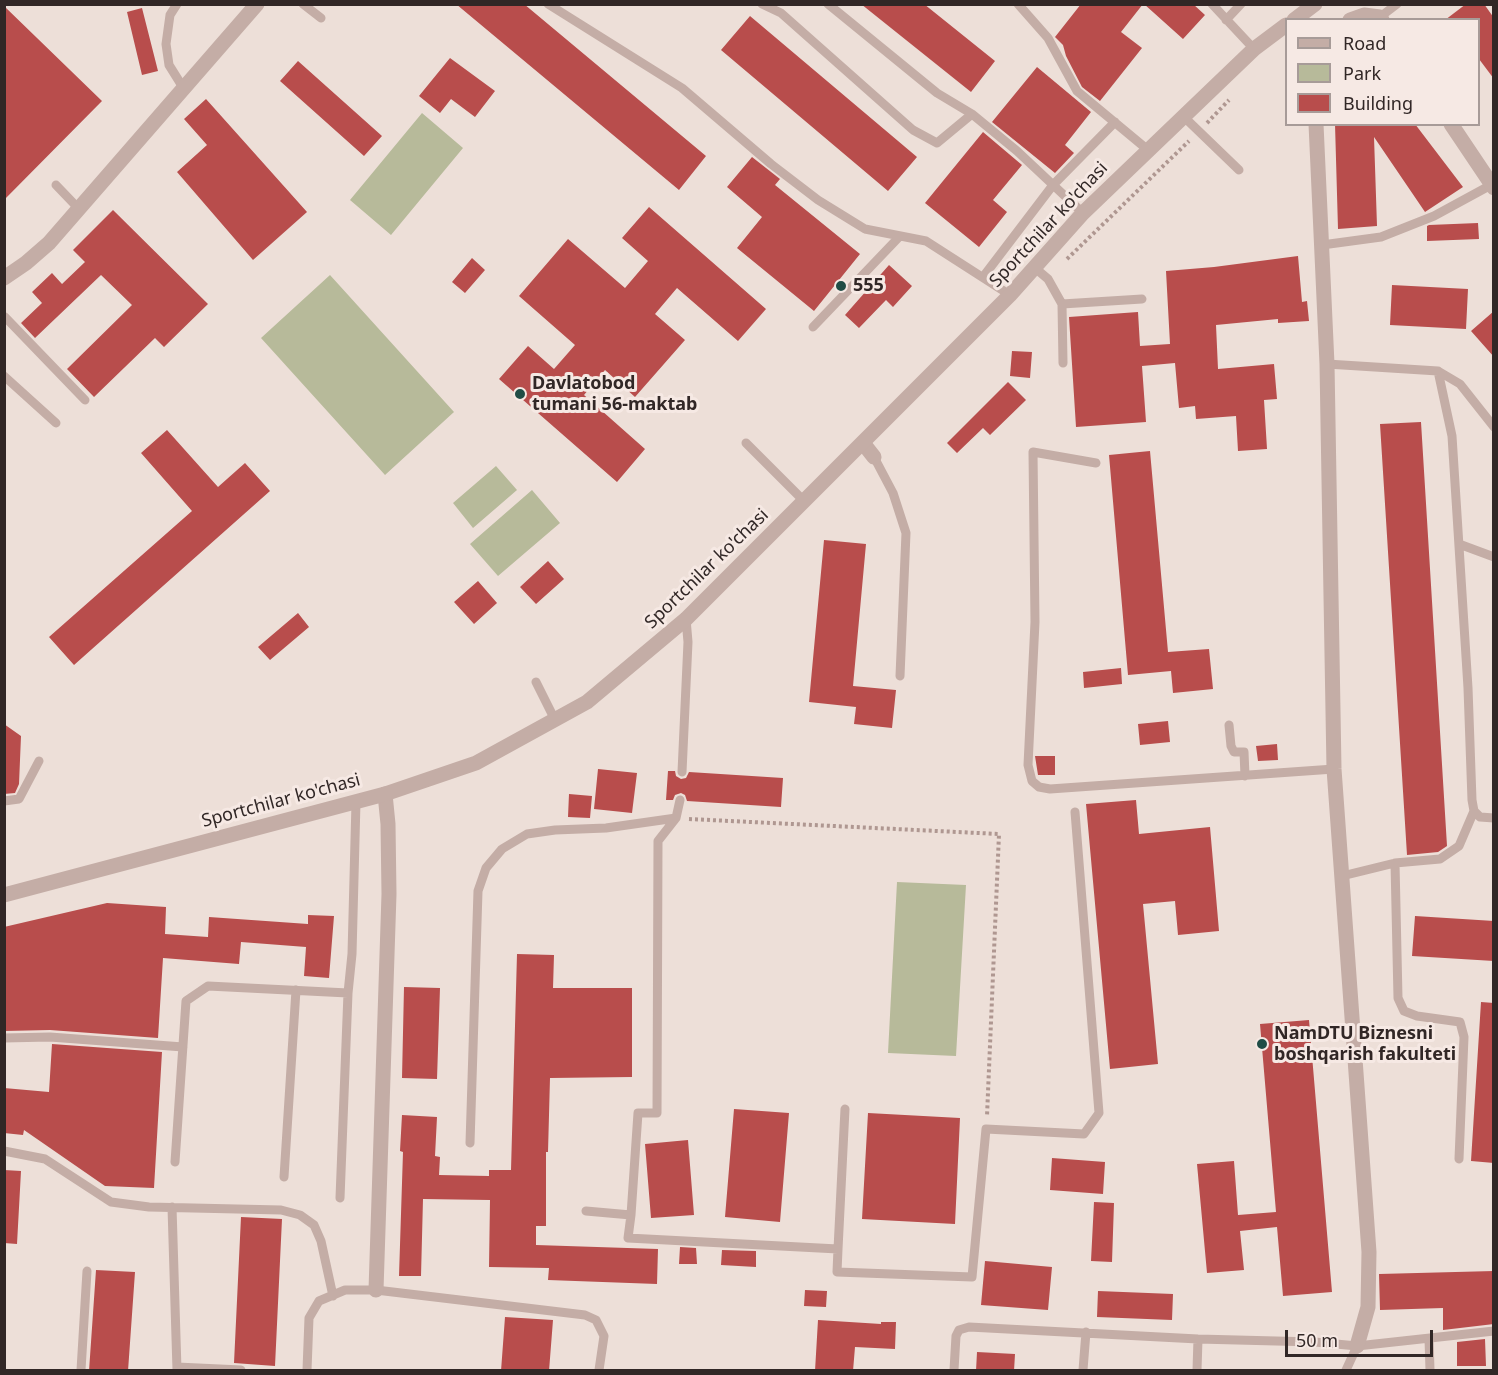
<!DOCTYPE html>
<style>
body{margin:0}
#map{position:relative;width:1498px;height:1375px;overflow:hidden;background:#eddfd8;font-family:"Noto Sans",sans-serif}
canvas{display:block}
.frame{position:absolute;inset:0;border:6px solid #312726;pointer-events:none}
.legend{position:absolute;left:1285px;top:18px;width:195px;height:108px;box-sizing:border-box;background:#f6e9e4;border:2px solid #a79b98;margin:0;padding:8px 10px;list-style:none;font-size:18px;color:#312726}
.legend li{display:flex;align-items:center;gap:12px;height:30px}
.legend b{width:30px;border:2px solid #a79b98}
.scale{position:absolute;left:1285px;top:1330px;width:148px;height:27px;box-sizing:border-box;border:3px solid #312726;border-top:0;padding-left:8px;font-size:18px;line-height:21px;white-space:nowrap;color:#312726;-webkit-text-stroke:4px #f6e9e4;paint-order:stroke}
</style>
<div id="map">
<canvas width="1498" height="1375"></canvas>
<div class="frame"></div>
<ul class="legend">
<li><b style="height:8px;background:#c4ada6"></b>Road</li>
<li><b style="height:16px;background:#b7ba9a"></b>Park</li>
<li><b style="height:16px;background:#b84d4c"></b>Building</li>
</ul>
<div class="scale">50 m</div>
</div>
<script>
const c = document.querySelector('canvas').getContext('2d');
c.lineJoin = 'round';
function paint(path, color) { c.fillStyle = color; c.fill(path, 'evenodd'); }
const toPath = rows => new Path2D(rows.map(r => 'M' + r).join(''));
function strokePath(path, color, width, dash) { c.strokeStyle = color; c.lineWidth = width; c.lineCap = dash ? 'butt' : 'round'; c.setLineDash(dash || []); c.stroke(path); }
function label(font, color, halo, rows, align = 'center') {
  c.font = font + ' "Noto Sans",sans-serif'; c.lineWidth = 6; c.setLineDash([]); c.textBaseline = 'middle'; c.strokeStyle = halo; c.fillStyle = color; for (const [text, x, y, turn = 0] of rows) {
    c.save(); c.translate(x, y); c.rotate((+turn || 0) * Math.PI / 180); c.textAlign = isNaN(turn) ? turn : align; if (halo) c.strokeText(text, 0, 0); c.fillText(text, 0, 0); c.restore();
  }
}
paint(toPath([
 [422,113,463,148,391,235,350,200],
 [330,275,454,412,385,475,261,338],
 [496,466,517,490,473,528,453,503],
 [532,490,560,523,498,576,470,544],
 [897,882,966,885,956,1056,888,1053]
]), '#b7ba9a');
paint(toPath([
 [456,4,524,4,706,156,679,190],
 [861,4,924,4,995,61,971,92],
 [1081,4,1143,4,1121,32,1142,48,1100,101,1082,87,1066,56,1063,45,1055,37],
 [1144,4,1193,4,1205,15,1183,39],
 [1466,4,1484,4,1494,18,1494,79,1479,59,1479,20,1445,20],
 [4,6,102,101,4,200],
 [142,8,158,71,142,75,127,12],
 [750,16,917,157,888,191,721,50],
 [450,58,495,91,475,117,451,99,440,113,419,96],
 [298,61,382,136,364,156,280,81],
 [1037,67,1091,112,1065,145,1074,153,1055,173,992,122],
 [206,99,307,212,253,260,177,172,207,145,184,119],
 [1335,124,1415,124,1463,187,1425,212,1374,137,1377,226,1338,229],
 [983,132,1022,165,993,200,1007,212,979,247,925,203],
 [752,157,780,179,775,185,860,254,814,311,737,248,762,217,727,187],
 [649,207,766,309,738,341,677,288,655,314,685,340,635,397,605,370,584,395,645,449,617,482,499,379,528,346,554,369,575,345,519,296,568,239,625,288,648,261,622,238],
 [113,210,208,304,164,347,155,338,94,397,67,369,132,305,101,275,35,338,21,323,42,303,32,292,52,273,62,284,85,262,73,250],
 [1478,223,1479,239,1427,241,1427,226,1429,225],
 [1298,256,1302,302,1307,301,1309,321,1278,323,1278,319,1216,325,1218,369,1274,364,1277,399,1264,400,1267,449,1238,451,1236,416,1196,419,1195,406,1179,408,1175,363,1142,366,1146,422,1076,427,1069,317,1138,312,1140,346,1170,344,1166,271,1214,267],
 [472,258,485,270,465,293,452,282],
 [889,265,912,286,893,307,886,300,859,328,845,315],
 [1392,285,1468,289,1466,329,1390,325],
 [1494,311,1494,357,1471,331],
 [1012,351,1032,352,1030,378,1010,376],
 [1008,382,1026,400,990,435,983,428,957,453,947,443],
 [1421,422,1447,846,1438,852,1407,855,1380,424],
 [167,430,218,487,245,463,270,491,74,665,49,637,192,511,141,453],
 [1150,451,1168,652,1209,649,1213,689,1173,693,1171,671,1128,675,1109,455],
 [824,540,866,544,853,686,896,690,892,728,854,724,856,707,809,702],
 [548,561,564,579,536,604,520,587],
 [478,581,497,603,474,624,454,602],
 [298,613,309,627,270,660,258,647],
 [1121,668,1122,684,1084,688,1083,672],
 [1168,721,1170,742,1140,745,1138,724],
 [4,724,21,736,19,784,15,793,4,794],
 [1277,744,1278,760,1258,761,1256,746],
 [1035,756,1055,756,1055,775,1038,775],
 [598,769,637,773,632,813,594,809],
 [668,771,675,771,676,776,681,779,686,778,689,772,783,778,781,807,687,801,685,795,681,793,675,795,673,800,666,800],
 [569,794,592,796,590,818,568,817],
 [1136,800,1139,834,1210,827,1219,931,1178,935,1175,901,1143,904,1158,1064,1110,1069,1086,804],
 [107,903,166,907,165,934,208,937,209,917,308,924,308,915,334,916,329,978,304,976,306,947,241,942,239,964,163,958,158,1038,50,1030,4,1031,4,927],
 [1415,916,1494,921,1494,961,1412,956],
 [517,954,554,955,553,988,632,988,632,1077,550,1078,548,1152,546,1152,546,1226,536,1226,536,1245,658,1249,657,1284,548,1280,549,1268,489,1267,490,1200,423,1199,421,1276,399,1276,403,1152,400,1151,402,1115,437,1117,435,1156,440,1157,439,1175,489,1176,489,1170,511,1170],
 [404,987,440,988,437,1079,402,1078],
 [1481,1002,1494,1003,1494,1163,1471,1161],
 [1309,1020,1332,1292,1283,1296,1277,1227,1240,1231,1244,1270,1207,1273,1197,1164,1234,1161,1238,1215,1276,1212,1260,1024],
 [52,1044,162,1052,154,1188,105,1186,24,1130,23,1135,4,1133,4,1088,49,1092],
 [734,1109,789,1113,780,1222,725,1217],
 [868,1113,960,1118,955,1224,862,1219],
 [688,1140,694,1215,651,1218,645,1144],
 [1052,1158,1105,1162,1103,1194,1050,1190],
 [4,1170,21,1171,17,1244,4,1243],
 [1094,1202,1114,1203,1112,1262,1091,1261],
 [241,1217,282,1219,275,1366,234,1363],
 [680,1247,696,1248,697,1264,679,1264],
 [722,1250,756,1251,756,1267,721,1265],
 [985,1261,1052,1267,1048,1310,981,1305],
 [96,1270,135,1272,128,1371,89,1371],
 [1494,1271,1494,1324,1443,1330,1443,1308,1380,1310,1379,1274],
 [805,1290,827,1291,826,1307,804,1306],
 [1098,1291,1173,1294,1172,1320,1097,1317],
 [505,1317,553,1320,549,1371,501,1371],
 [818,1320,881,1324,881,1322,896,1322,895,1349,855,1347,853,1371,815,1371],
 [1485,1339,1486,1366,1457,1366,1457,1342],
 [977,1352,1015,1354,1014,1371,976,1371]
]), '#b84d4c');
strokePath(toPath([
 [1207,123,1229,100],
 [1067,259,1189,141],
 [689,819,999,834,987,1116]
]), '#af9791', 4, [3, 3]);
strokePath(toPath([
 [177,4,170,15,166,44,169,65,184,89],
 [303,4,321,18],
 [548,4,682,88,771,164,818,200,865,229,926,241,1010,295],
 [762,4,781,13,913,130,937,143,972,114],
 [828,4,937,93,972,114,1017,151,1083,213],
 [1018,4,1048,38,1077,91,1148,150],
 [1212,4,1254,49],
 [1380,17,1397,4],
 [1226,20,1241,4],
 [1183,116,1239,170],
 [56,185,79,209],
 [1322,245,1381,237,1434,216,1491,185],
 [1035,268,1048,279,1062,304,1142,299],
 [983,277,1053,185,1115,122],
 [1062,304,1063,363],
 [5,317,85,400],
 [813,327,900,236],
 [1327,364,1438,371,1452,436,1468,688,1472,800,1474,811,1480,817,1494,818],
 [1438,371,1460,384,1494,427],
 [4,376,56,423],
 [746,443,805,502],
 [874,457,893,493,906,533,900,676],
 [1096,463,1033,452,1035,622,1028,765,1032,781,1039,787,1050,789,1334,769],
 [1459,544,1494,557],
 [536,682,555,720],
 [1229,725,1231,746,1234,752,1244,752,1245,776],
 [682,772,688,642,686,619],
 [4,801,19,799,39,761],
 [1395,863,1398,998,1404,1011,1417,1016,1460,1022,1464,1037,1459,1159],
 [1342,876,1395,863,1440,859,1459,846,1474,811],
 [4,1038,50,1037,183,1047],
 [470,1143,478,891,486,868,502,849,527,834,555,830,606,828,676,818],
 [4,1151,45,1159,111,1202,149,1207,281,1210,300,1215,314,1225,321,1241,333,1296],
 [175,1162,186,1001,208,986,348,993,352,954,356,802],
 [284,1177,296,990],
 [340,1198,348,993],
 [172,1207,177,1370],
 [586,1211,631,1215,638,1113,657,1113,658,841,676,818,680,800],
 [631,1215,628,1238,838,1249,845,1109],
 [838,1249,837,1272,972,1277,986,1129,1084,1134,1099,1113,1075,812],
 [1429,1339,1430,1370],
 [177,1367,241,1370],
 [81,1370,87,1271],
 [307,1370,309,1318,319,1301,345,1290,376,1290,585,1315,596,1320,604,1336,599,1370],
 [954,1370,956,1336,959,1330,969,1327,1198,1339,1315,1342,1357,1346,1494,1331],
 [1083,1370,1086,1332],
 [1197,1370,1198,1339],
 [1346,1370,1357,1346]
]), '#c4ada6', 9);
strokePath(toPath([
 [1350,20,1364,15,1380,17,1382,20],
 [1316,124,1327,364,1334,769,1369,1252,1368,1307,1357,1346],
 [1451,124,1494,188],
 [863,443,874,457],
 [376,1290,389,894,388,824,385,794]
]), '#c4ada6', 15);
strokePath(toPath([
 [1294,20,1315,4],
 [4,278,26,263,49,243,257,4],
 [4,895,385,794,476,763,587,702,686,619,1010,295,1083,213,1254,49,1286,25]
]), '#c4ada6', 15);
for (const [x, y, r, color] of [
 [841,286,6,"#204d46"],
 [520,394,6,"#204d46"],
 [1262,1044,6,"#204d46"]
]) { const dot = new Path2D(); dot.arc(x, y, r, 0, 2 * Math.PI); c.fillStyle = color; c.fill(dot); strokePath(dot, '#f6e9e4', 2); }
label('18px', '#312726', '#f6e9e4', [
 ["Sportchilar ko'chasi",1049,225,-47],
 ["Sportchilar ko'chasi",707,569,-44],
 ["Sportchilar ko'chasi",281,801,-15]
]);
label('bold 18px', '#312726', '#f6e9e4', [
 ["555",853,286],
 ["Davlatobod",532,384],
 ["tumani 56-maktab",532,405],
 ["NamDTU Biznesni",1274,1034],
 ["boshqarish fakulteti",1274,1055]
], 'left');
</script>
